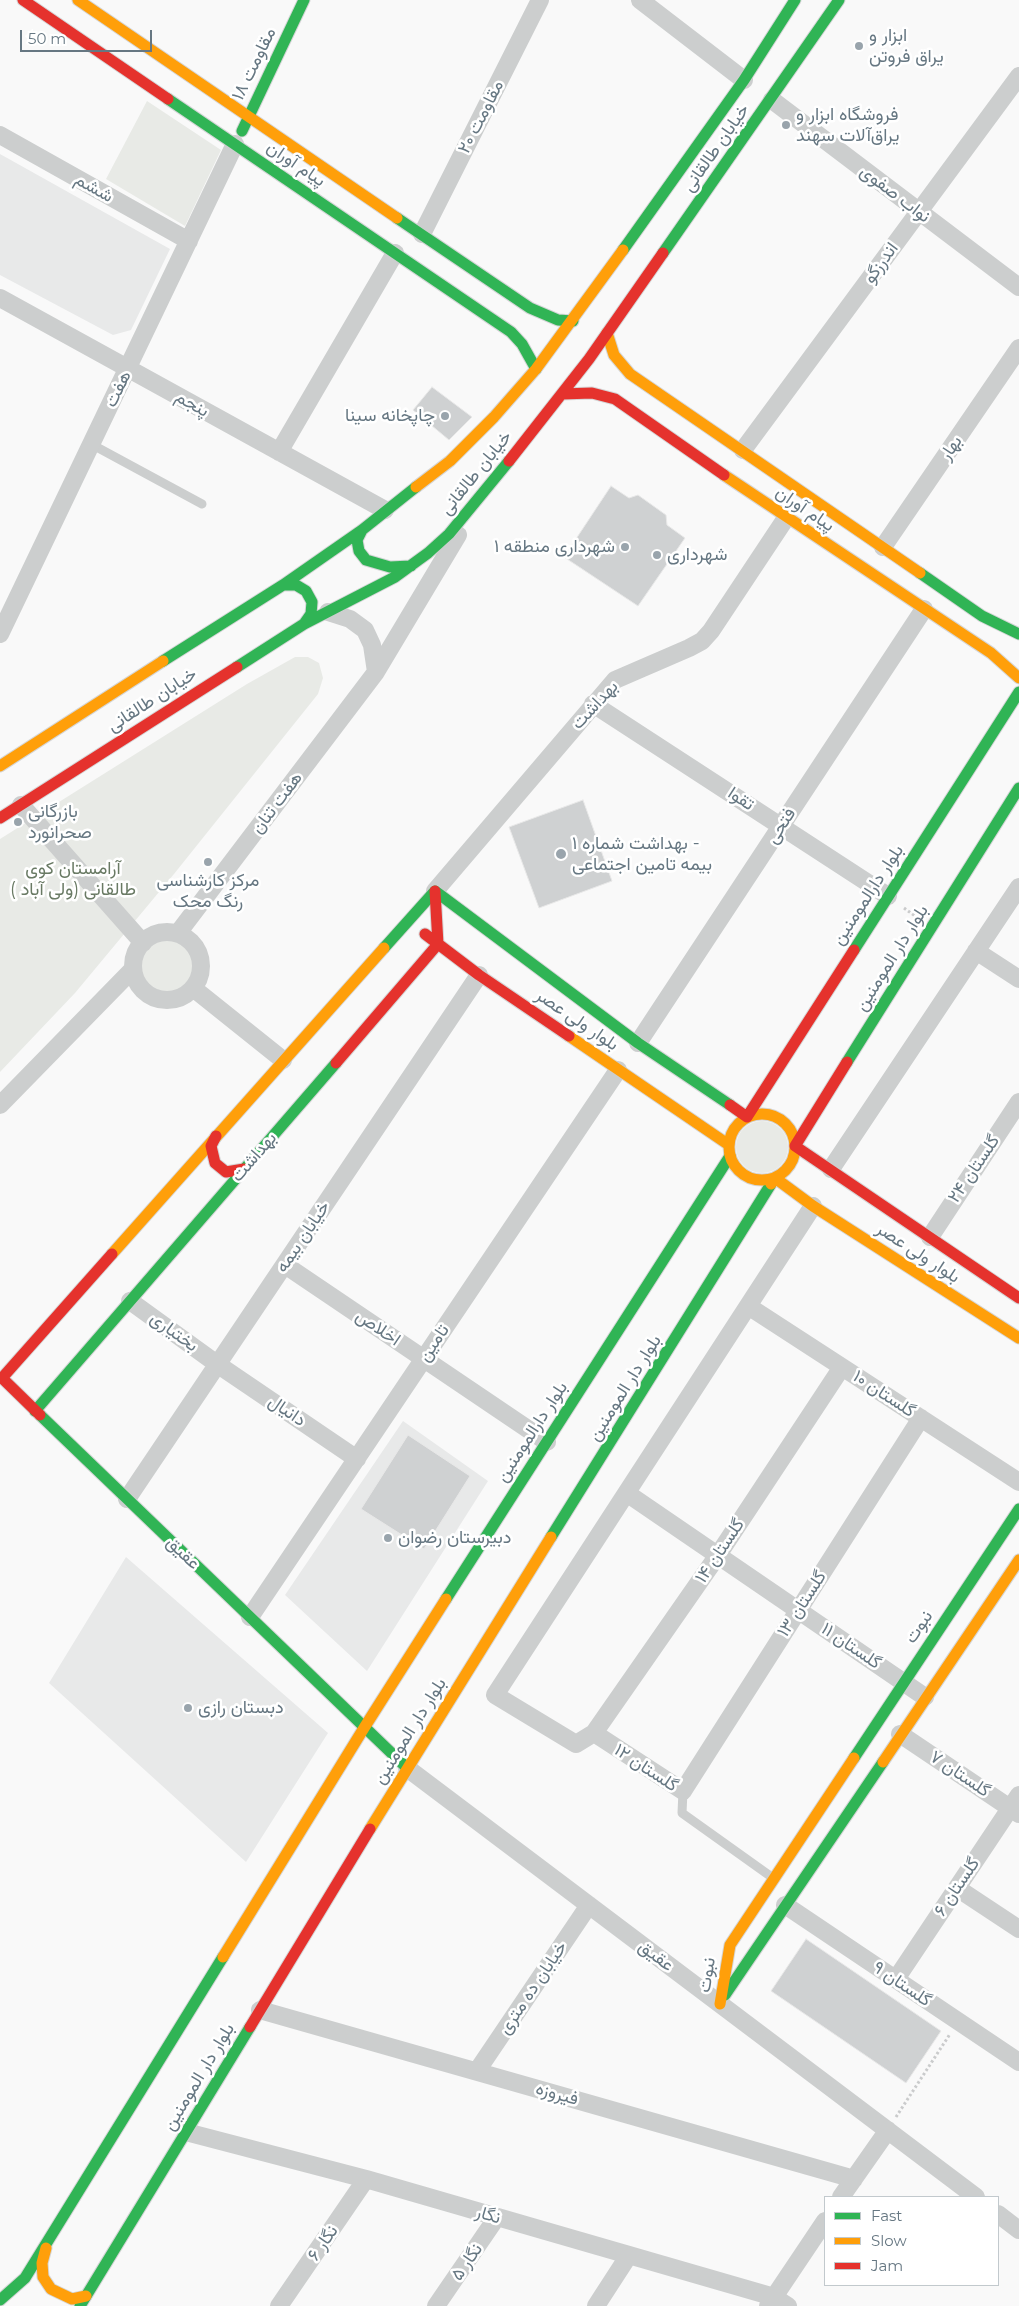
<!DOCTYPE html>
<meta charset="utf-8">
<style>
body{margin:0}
#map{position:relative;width:1019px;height:2306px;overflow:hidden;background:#f9f9f9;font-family:Montserrat,sans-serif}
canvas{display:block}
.legend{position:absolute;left:824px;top:2196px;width:175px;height:90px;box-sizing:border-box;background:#fff;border:1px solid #c2c9cd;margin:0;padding:6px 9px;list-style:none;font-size:15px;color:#667782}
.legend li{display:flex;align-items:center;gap:10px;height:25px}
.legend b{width:25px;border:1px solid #c2c9cd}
.scale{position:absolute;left:20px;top:30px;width:132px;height:22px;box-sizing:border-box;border:2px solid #667782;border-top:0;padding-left:6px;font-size:15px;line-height:18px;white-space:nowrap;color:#667782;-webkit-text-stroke:4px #fff;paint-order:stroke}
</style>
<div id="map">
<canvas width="1019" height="2306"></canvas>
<ul class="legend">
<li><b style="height:6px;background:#30b455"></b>Fast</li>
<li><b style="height:6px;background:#ff9f0a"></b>Slow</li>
<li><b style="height:6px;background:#e5322d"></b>Jam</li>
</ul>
<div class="scale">50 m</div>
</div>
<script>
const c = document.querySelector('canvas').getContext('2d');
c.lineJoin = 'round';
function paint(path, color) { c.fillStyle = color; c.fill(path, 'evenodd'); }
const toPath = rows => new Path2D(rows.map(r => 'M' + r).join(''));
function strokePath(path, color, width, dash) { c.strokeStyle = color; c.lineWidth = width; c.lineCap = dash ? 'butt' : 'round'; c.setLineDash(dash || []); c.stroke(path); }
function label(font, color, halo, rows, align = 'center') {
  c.font = font + ' Montserrat,Vazirmatn,sans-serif'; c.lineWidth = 5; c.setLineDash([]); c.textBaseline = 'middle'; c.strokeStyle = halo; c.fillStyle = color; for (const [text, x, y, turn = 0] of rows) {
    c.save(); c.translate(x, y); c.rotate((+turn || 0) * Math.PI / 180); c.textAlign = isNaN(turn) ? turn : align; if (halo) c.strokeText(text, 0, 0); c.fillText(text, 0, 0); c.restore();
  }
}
paint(toPath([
 [0,154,170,249,131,330,113,335,0,275],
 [403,1421,488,1481,367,1671,285,1595],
 [126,1557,328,1733,246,1862,49,1683]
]), '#e8e9e9');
paint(toPath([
 [147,101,221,150,185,226,106,179],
 [295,657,308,657,319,663,323,678,318,694,174,874,75,993,0,1072,0,839,247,684],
 '138 966a29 29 0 1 1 58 0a29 29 0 1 1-58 0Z',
 '736 1147a26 26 0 1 1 52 0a26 26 0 1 1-52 0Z'
]), '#e8eae6');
const building = toPath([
 [432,387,472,417,449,440,413,410,432,387],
 [611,486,629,498,638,495,666,515,667,525,685,538,638,606,564,557,611,486],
 [583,800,612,881,539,908,509,827,583,800],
 [408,1435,470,1476,424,1549,361,1509,408,1435],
 [806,1939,941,2031,906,2083,771,1991,806,1939]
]);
paint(building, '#cfd1d2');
strokePath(building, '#e8e8e8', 1);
const fast = toPath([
 [168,99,511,332,522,344,536,369],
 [242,131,304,0],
 [397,218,530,308,558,320,573,321],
 [623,250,744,80,795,0],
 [663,253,839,0],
 [362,530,357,540,359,551,366,560,390,567,411,566],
 [920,573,982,616,1019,634],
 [283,585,296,585,306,591,312,602,311,614,304,624],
 [163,661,283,585,362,530,416,487],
 [237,667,304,624,395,577,428,553,449,534,509,461],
 [435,891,638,1043,730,1105],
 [384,948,435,891],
 [854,950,1019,692],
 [847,1062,1019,788],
 [35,1411,336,1063],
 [40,1415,407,1768],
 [551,1537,771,1184],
 [446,1599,730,1156],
 [854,1758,1019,1509],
 [725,1995,883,1762],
 [0,2300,25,2278,223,1957],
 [80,2306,250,2027]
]);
const slow = toPath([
 [78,0,397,218],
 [607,333,614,355,630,374,920,573],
 [724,475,991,653,1019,678],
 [416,487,450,461,494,417,536,369,623,250],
 [0,766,163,661],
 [569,1036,729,1145],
 '729 1147a33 33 0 1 1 66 0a33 33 0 1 1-66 0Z',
 [771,1184,775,1178,813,1206,1019,1338],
 [112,1254,384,948],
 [883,1762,1019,1560],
 [370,1829,551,1537],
 [223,1957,364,1728,446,1599],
 [720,2004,730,1945,854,1758],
 [46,2248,42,2263,43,2277,51,2289,72,2299,86,2296]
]);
const jam = toPath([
 [23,0,168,99],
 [562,394,592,393,615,399,724,475],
 [509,461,589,359,663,253],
 [0,818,237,667],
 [425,934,479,975,569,1036],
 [847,1062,795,1146,1019,1298],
 [336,1063,438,944,435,891],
 [730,1105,747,1117,854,950],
 [216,1136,211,1146,215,1163,226,1172,244,1169],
 [40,1415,2,1378,112,1254],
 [250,2027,370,1829]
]);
strokePath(fast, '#d5d6d7', 13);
strokePath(slow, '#d5d6d7', 13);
strokePath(jam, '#d5d6d7', 13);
strokePath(toPath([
 [904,908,915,916],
 [896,2117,950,2034]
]), '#cacbcc', 3, [2.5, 2.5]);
strokePath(toPath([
 [91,444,202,504],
 [683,1791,682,1813,773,1878]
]), '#cccece', 9);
strokePath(toPath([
 [640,0,744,80],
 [772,100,1019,287],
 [0,135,189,241],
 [422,234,540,0],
 [0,298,385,510],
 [743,450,1019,76],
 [279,452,395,253],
 [883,547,1019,348],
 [328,612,350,619,365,630,372,645,376,672],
 [0,634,235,144],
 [593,704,888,896],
 [21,805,143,943],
 [435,891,615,680,689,648,702,641,711,631,786,518],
 '133 966a34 34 0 1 1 68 0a34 34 0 1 1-68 0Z',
 [178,933,376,672,458,535],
 [976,951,1019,979],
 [193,988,283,1060],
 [638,1043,924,609],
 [0,1105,133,969],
 [831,1169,1019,887],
 [813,1206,495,1695,576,1744,594,1733,683,1791,921,1418],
 [930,1237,1019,1102],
 [285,1265,547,1442],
 [130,1301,217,1364,357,1459],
 [748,1306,1019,1482],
 [628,1494,925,1697],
 [127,1499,479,975],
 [250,1617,618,1070],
 [594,1733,718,1555,842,1367],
 [900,1734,1019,1814],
 [407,1768,976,2197],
 [957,1888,1019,1929],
 [785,1905,1019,2062],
 [896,1979,1019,1795],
 [260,2010,854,2179],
 [477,2071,589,1905],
 [186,2132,366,2179,774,2297,788,2306],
 [841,2197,888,2130],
 [998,2214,1019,2230],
 [279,2306,366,2179],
 [436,2306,497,2217],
 [596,2306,629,2255],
 [768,2306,825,2221]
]), '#cccece', 18);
strokePath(fast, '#30b455', 11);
strokePath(slow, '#ff9f0a', 11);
strokePath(jam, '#e5322d', 11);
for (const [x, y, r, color] of [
 [859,46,5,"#99a4ac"],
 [786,125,5,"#99a4ac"],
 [445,416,5,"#99a4ac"],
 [625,547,5,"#99a4ac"],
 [657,555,5,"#99a4ac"],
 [18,822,5,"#99a4ac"],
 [561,854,6,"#99a4ac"],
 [208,862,5,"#99a4ac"],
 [388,1538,5,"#99a4ac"],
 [188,1708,5,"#99a4ac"]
]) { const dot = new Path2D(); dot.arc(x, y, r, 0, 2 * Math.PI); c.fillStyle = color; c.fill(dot); strokePath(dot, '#fff', 2); }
label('18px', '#667782', '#fff', [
 ["ابزار و",869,36],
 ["یراق فروتن",869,57],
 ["فروشگاه ابزار و",796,115],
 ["یراق‌آلات‌ سهند",796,136],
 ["چاپخانه سینا",435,416,"right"],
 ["شهرداری منطقه ۱",615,547,"right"],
 ["شهرداری",667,555],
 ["بازرگانی",28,812],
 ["صحرانورد",28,833],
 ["بهداشت شماره ۱ -",572,844],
 ["بیمه تامین اجتماعی",572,865],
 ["مرکز کارشناسی",208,881,"center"],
 ["رنگ محک",208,902,"center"],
 ["دبیرستان رضوان",398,1538],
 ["دبستان رازی",198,1708]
], 'left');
label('18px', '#667782', '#fff', [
 ["مقاومت ۱۸",254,64,-64],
 ["مقاومت ۲۰",481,117,-63],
 ["خیابان طالقانی",716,148,-55],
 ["پیام آوران",296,164,34],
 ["ششم",94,188,29],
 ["نواب صفوی",895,194,37],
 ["اندرزگو",881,263,-54],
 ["هفت",118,389,-64],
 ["پنجم",192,404,29],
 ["بهار",951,448,-56],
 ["خیابان طالقانی",476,473,-51],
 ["پیام آوران",805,509,34],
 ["خیابان طالقانی",152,700,-33],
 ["بهداشت",595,705,-47],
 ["تقوا",741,799,33],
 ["هفت تنان",277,803,-53],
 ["فتحی",781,826,-57],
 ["بلوار دارالمومنین",868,895,-57],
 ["بلوار دار المومنین",892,958,-58],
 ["بلوار ولی عصر",577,1020,34],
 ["بهداشت",254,1157,-49],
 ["گلستان ۲۴",974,1169,-56],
 ["خیابان بیمه",303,1237,-56],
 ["بلوار ولی عصر",918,1253,33],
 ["اخلاص",378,1328,34],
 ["بختیاری",174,1332,36],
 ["تامین",434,1343,-56],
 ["بلوار دار المومنین",625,1388,-58],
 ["گلستان ۱۰",884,1394,33],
 ["دانیال",287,1411,34],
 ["بلوار دارالمومنین",532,1432,-57],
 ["گلستان ۱۴",720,1551,-56],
 ["عقیق",183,1553,44],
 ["گلستان ۱۳",802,1604,-57],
 ["نبوت",919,1627,-56],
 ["گلستان ۱۱",851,1646,34],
 ["بلوار دار المومنین",410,1731,-58],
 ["گلستان ۱۲",646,1768,33],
 ["گلستان ۷",960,1774,34],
 ["گلستان ۶",957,1887,-56],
 ["عقیق",656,1956,37],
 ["نبوت",707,1975,-81],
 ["گلستان ۹",902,1984,34],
 ["خیابان ده متری",533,1988,-56],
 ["بلوار دار المومنین",199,2077,-59],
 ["فیروزه",557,2094,16],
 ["نگار",488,2215,16],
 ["نگار ۶",323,2243,-55],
 ["نگار ۵",467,2262,-55]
]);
label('18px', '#697a64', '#fff', [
 ["آرامستان کوی",73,869],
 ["طالقانی (ولی آباد )",73,890]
]);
</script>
